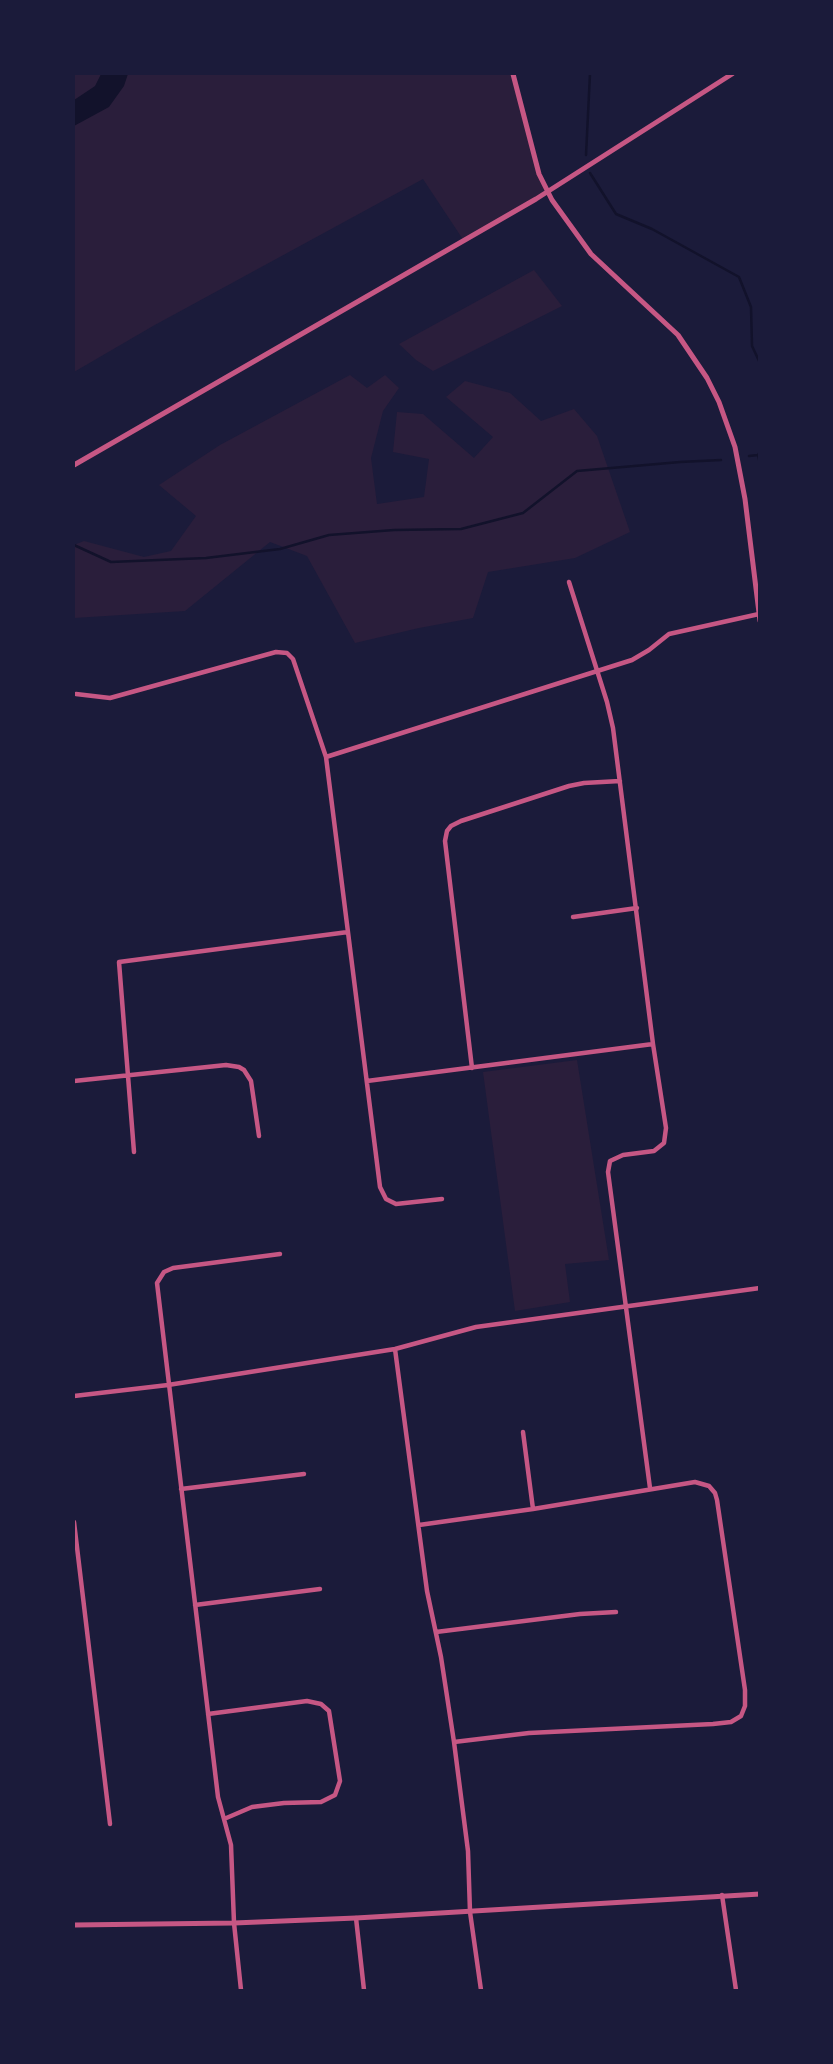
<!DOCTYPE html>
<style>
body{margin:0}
#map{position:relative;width:833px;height:2064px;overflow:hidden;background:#1b1b3a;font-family:"DejaVu Sans",sans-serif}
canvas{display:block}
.frame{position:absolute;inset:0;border:75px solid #1b1b3a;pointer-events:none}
</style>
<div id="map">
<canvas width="833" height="2064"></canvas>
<div class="frame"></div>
</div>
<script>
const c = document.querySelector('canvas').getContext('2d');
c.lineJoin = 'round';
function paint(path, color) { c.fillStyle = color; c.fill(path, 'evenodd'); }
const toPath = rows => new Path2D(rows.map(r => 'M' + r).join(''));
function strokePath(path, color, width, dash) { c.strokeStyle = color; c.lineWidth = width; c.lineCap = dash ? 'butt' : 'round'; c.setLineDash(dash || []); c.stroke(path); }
paint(toPath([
 [74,74,513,74,539,174,547,191,464,241,423,179,153,326,74,372],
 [534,270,562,306,433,371,416,360,399,344],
 [350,375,367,388,385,375,399,388,383,411,371,458,377,504,424,497,429,459,393,452,397,412,423,414,474,458,493,437,446,397,465,381,510,393,541,421,574,409,597,436,630,532,575,558,488,572,473,618,419,628,355,643,307,556,270,542,185,611,74,618,74,545,84,541,144,557,171,551,196,516,159,485,220,445],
 [577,1060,609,1260,565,1264,570,1302,515,1311,483,1072]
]), '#2a1e3b');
paint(toPath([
 [101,74,128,74,124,86,109,107,74,126,74,100,95,86]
]), '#12122b');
strokePath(toPath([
 [586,155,590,74],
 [590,173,616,214,652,229,739,277,751,307,752,346,760,363],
 [760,452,758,455,760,464],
 [749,456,758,455],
 [74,545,111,562,206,558,280,549,329,535,394,530,461,529,523,513,577,471,680,462,721,460]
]), '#12122b', 2.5);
strokePath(toPath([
 [569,582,607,702,613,728,653,1044,666,1128,664,1143,654,1151,623,1155,610,1161,608,1172,650,1488],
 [76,694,110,698,276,652,287,653,293,659,326,757,380,1187,386,1199,396,1204,442,1199],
 [326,757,632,660,649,650,669,634,759,614],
 [573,917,637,908],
 [472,1068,445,841,447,831,451,826,461,821,569,786,584,783,620,781],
 [74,1081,226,1065,239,1067,244,1070,251,1081,259,1136],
 [367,1081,653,1044],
 [134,1152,119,962,348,932],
 [395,1349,427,1591,441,1657,454,1742,468,1851,470,1912,481,1990],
 [74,1396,168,1385,395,1349,476,1327,760,1288],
 [523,1432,533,1509],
 [181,1489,304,1474],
 [74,1522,110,1824],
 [419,1525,533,1509,695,1482,709,1486,715,1493,717,1500,745,1690,745,1706,741,1716,731,1722,713,1724,529,1733,454,1742],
 [195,1605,320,1589],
 [436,1632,580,1614,616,1612],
 [208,1714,307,1701,321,1704,329,1711,340,1781,335,1795,321,1802,284,1803,252,1807,224,1819],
 [722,1895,736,1990],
 [356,1918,364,1990],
 [241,1990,234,1923,231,1845,218,1797,157,1283,164,1272,173,1268,280,1254]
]), '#c65784', 4.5);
strokePath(toPath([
 [513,74,539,174,552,200,591,254,678,335,707,378,719,402,735,447,745,499,760,621],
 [74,465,536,199,732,74],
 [74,1925,234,1923,356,1918,760,1894]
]), '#c65784', 5);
</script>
